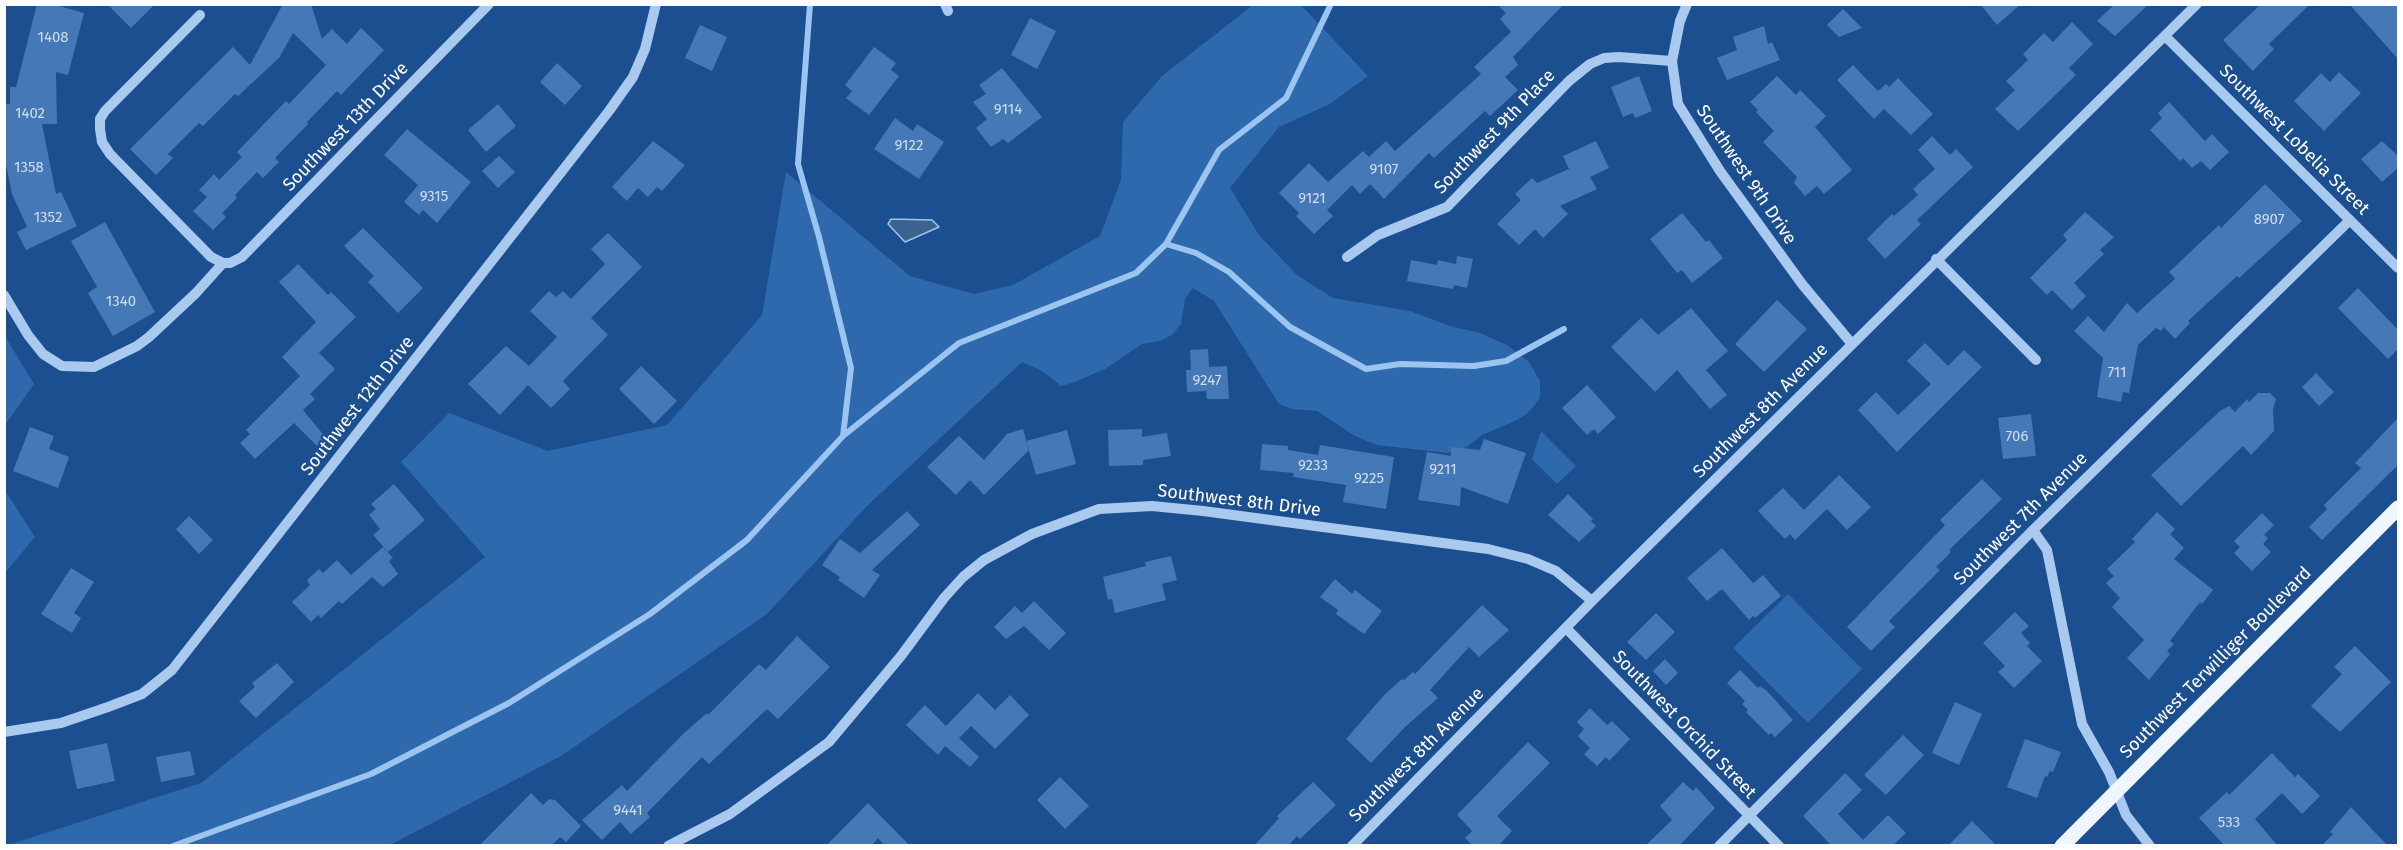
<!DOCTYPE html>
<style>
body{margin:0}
#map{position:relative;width:2403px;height:850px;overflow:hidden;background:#1b4f8f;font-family:"Fira Sans",sans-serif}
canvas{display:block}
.frame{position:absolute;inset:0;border:6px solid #fff;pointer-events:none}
</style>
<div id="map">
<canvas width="2403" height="850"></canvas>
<div class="frame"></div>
</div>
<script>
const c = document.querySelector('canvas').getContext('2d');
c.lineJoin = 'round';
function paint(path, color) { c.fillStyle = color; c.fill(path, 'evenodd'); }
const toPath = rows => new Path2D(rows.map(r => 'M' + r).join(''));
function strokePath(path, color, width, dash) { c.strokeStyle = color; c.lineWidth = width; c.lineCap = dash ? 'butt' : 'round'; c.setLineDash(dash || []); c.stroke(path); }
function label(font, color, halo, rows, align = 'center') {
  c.font = font + ' "Fira Sans",sans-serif'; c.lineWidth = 4.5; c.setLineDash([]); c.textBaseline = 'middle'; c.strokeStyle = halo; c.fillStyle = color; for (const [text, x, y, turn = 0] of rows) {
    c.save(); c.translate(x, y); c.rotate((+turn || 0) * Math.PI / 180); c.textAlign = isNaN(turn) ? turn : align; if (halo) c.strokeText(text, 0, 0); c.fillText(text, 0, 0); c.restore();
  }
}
paint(toPath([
 [1253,5,1301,5,1368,76,1330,104,1279,127,1230,188,1259,235,1297,275,1333,298,1410,311,1453,327,1480,333,1507,345,1529,362,1540,381,1540,398,1529,412,1517,420,1482,435,1467,447,1448,453,1377,445,1355,436,1317,411,1292,409,1279,404,1214,301,1193,288,1185,299,1181,324,1172,335,1160,341,1142,344,1105,369,1072,383,1061,386,1042,371,1022,362,867,506,767,614,561,756,390,845,5,846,201,783,485,557,401,462,449,413,548,451,667,425,762,315,786,172,910,276,974,294,1013,285,1100,236,1121,180,1123,122,1162,76],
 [5,336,34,384,5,425],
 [1541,431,1576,466,1557,484,1532,459],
 [4,489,35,537,5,573,4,573],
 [1788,594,1862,669,1808,723,1733,648]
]), '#2e69ad');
const water = toPath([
 [891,219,932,220,939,227,905,242,888,224,891,219]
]);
paint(water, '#3c6290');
strokePath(water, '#9cc4f0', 1.5);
strokePath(toPath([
 [810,4,798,164,819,237,851,368,843,436],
 [1166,244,1196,253,1229,272,1290,327,1366,369,1400,364,1474,366,1506,361,1564,329],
 [173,846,371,774,509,703,650,614,747,540,843,436,959,343,1136,273,1166,244,1219,150,1286,98,1331,4]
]), '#9cc4f0', 6);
paint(toPath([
 [37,4,52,4,84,13,68,75,56,72,57,124,42,124,56,194,61,192,77,226,26,250,17,232,27,227,12,194,4,155,4,104,10,104,10,87,16,87],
 [107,4,155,4,131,28],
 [283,4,311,4,322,39,332,29,347,44,361,28,384,50,341,95,337,91,307,122,308,124,275,158,279,162,263,178,257,172,235,195,237,198,222,213,226,217,213,230,193,211,207,197,199,190,214,174,219,180,242,157,237,152,286,101,289,104,326,65,293,33,279,58,238,96,235,94,203,126,199,123,168,154,173,158,156,175,130,149,233,47,250,65],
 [1497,4,1564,4,1513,57,1518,65,1505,77,1518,90,1490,116,1485,111,1434,158,1429,153,1384,199,1370,184,1360,194,1352,185,1327,210,1333,216,1314,234,1296,216,1299,213,1279,193,1309,163,1328,182,1363,151,1369,157,1386,141,1395,151,1481,74,1474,67,1511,32,1500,19,1506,13],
 [1980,4,2021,4,1997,25],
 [2115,4,2149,4,2115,36,2097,21],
 [2261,4,2310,4,2269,44,2274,49,2253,71,2223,40],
 [2349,4,2398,4,2398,59],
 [1843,9,1862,28,1839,37,1827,25],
 [1030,18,1056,31,1037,69,1011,55],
 [2072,22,2093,44,2069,68,2076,75,2018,131,1995,109,2015,90,2006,81,2028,60,2023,54,2044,33,2053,42],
 [700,25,727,37,712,71,685,58],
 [1764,26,1768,44,1772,42,1780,60,1727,80,1717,58,1737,50,1733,37],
 [874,47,896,63,891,70,899,76,869,115,846,98,852,91,845,85],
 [557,63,582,86,565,105,540,82],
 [1853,65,1878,91,1886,84,1889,87,1898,78,1933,114,1911,135,1884,109,1874,119,1837,80],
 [1002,68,1042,117,1008,143,1003,139,991,147,976,128,987,119,973,102,986,94,979,85],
 [2339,72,2361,93,2324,131,2294,101,2321,73,2330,82],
 [1639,76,1652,111,1635,118,1633,113,1623,117,1611,87],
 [1777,76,1796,95,1800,90,1826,116,1815,127,1852,170,1824,194,1817,186,1805,196,1794,183,1797,177,1763,142,1774,131,1756,112,1758,110,1750,102],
 [2169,102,2205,141,2212,134,2229,152,2210,170,2201,161,2192,168,2183,158,2180,161,2150,130,2162,118,2158,113],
 [498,104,516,126,486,152,468,130],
 [895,118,913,131,917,124,944,142,919,179,874,149],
 [407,129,471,182,437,223,423,210,419,215,404,202,418,185,384,155],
 [1932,136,1950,155,1956,149,1973,167,1917,220,1921,224,1885,259,1867,239,1892,214,1894,216,1918,195,1913,189,1935,169,1918,150],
 [653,141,685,165,662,191,657,187,648,197,638,188,627,201,612,187],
 [1596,141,1609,168,1590,177,1597,189,1560,206,1568,214,1543,238,1535,229,1519,245,1497,224,1521,200,1515,194,1532,178,1537,183,1569,169,1563,156],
 [2382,141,2398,156,2398,168,2382,182,2361,159],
 [499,156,515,172,498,188,482,171],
 [2265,184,2302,221,2239,278,2237,276,2188,321,2190,323,2175,339,2164,327,2161,331,2156,328,2138,345,2129,393,2123,392,2121,402,2097,397,2103,358,2074,331,2088,316,2104,332,2127,303,2137,313,2175,279,2169,272,2219,225,2221,228],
 [2085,212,2114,237,2100,250,2104,254,2074,283,2086,296,2072,310,2052,290,2047,295,2030,278,2067,240,2063,235],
 [1682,213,1706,242,1709,240,1723,258,1692,283,1682,270,1677,273,1650,239],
 [105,222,155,312,113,336,88,293,97,287,71,241],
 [363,228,423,288,398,313,368,282,374,276,344,246],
 [608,233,642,267,591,318,608,335,563,381,570,389,551,408,528,385,500,415,468,384,506,346,529,366,557,337,530,311,549,291,556,297,563,291,571,299,605,264,591,249],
 [1457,256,1473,259,1467,288,1454,285,1453,289,1407,281,1411,260,1437,265,1438,260,1456,264],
 [298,264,328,295,331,292,356,317,319,353,335,369,310,394,315,399,303,410,326,438,317,446,294,423,255,459,240,443,250,434,246,430,300,376,282,357,316,322,279,282],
 [2358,288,2398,330,2398,349,2388,359,2338,308],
 [1777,300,1807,329,1764,372,1735,344],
 [1691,308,1728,351,1706,370,1727,395,1710,409,1677,370,1655,392,1611,347,1641,318,1658,335],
 [1925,343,1948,366,1964,350,1982,367,1897,452,1858,410,1876,392,1898,415,1931,384,1907,361],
 [1208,349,1209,367,1227,366,1229,399,1207,399,1206,391,1187,392,1186,370,1191,370,1190,350],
 [641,366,677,401,654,424,619,389],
 [2316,373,2334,392,2319,406,2302,387],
 [1587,385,1616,417,1598,434,1594,429,1587,435,1562,408],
 [2258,393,2270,393,2276,399,2273,409,2274,431,2251,455,2243,446,2181,506,2151,475,2220,411,2229,406,2235,412,2247,399,2249,402],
 [2031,414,2036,456,2003,459,1998,418],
 [2398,418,2398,465,2322,540,2309,527,2327,509,2324,505,2361,468,2355,463],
 [30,427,54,436,49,449,69,457,58,488,13,471],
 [1023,429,1029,450,984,495,970,480,956,495,927,467,959,436,984,460,1007,434],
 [1142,429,1142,437,1167,433,1171,456,1143,460,1143,465,1109,466,1108,430],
 [1067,430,1076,464,1036,475,1026,441],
 [1484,439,1526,453,1508,504,1461,487,1460,506,1418,500,1427,452,1451,456,1451,447,1480,450],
 [1262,444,1288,446,1288,450,1318,455,1320,445,1394,457,1386,509,1343,502,1346,485,1293,477,1294,473,1260,470],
 [1839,475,1871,507,1847,530,1827,509,1795,540,1790,534,1785,539,1758,511,1783,488,1804,510],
 [1982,479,2002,499,1949,550,1951,552,1936,567,1940,570,1889,621,1895,627,1871,651,1847,627,1945,525,1940,520],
 [394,484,425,520,388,552,373,535,380,529,369,515,376,509,371,504],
 [1568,494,1593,519,1591,521,1596,526,1579,542,1548,515],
 [907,511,920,525,872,570,880,575,864,598,838,580,840,577,822,565,840,539,860,553],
 [2157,512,2175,529,2170,534,2184,548,2174,559,2213,590,2202,604,2200,602,2170,641,2174,644,2167,651,2170,654,2149,680,2127,658,2144,640,2112,607,2120,598,2106,583,2114,576,2107,569,2135,542,2132,539],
 [2262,513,2274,525,2264,535,2268,538,2263,544,2271,552,2252,571,2234,553,2240,547,2234,541],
 [189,516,213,540,199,554,176,529],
 [383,547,393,558,389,561,398,574,383,587,372,577,342,604,339,601,321,618,318,615,311,622,292,602,310,585,307,580,319,569,323,573,337,560,351,575],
 [1722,548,1753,583,1763,575,1781,596,1755,618,1753,616,1749,620,1722,589,1707,601,1687,578],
 [1171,556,1177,580,1162,584,1166,600,1115,613,1112,599,1108,600,1103,577,1146,566,1145,562],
 [71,568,94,582,74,613,81,618,72,633,41,614],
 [1335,579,1352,594,1355,590,1382,611,1364,634,1336,614,1338,610,1320,597],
 [1034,601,1066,633,1049,650,1024,626,1006,639,994,627,1015,606,1022,613],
 [1482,605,1509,630,1479,657,1469,647,1430,690,1438,698,1405,727,1371,763,1346,739,1385,694,1402,679,1404,680,1413,672,1415,674],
 [2015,612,2029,626,2021,633,2030,643,2027,646,2042,661,2014,688,1998,672,2005,666,1983,643],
 [1656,613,1675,632,1646,660,1627,642],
 [797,636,830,667,778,719,767,709,709,764,702,757,647,813,650,817,631,834,620,822,602,840,582,820,622,785,627,791,684,733,707,713,708,715,759,664,766,670],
 [2355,646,2391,682,2340,732,2311,706,2342,674,2334,667],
 [1665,659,1678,673,1666,685,1653,671],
 [277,663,294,682,256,718,239,701,255,687,252,683],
 [1740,670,1758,688,1760,686,1767,691,1793,720,1775,737,1771,733,1769,735,1746,712,1748,710,1742,704,1745,701,1727,683],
 [978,693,995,710,1010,695,1029,715,995,749,971,726,959,738,979,757,970,767,945,746,938,755,906,725,925,705,946,726],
 [1955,702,1982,714,1959,765,1932,753],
 [1590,708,1607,725,1612,721,1630,739,1609,761,1606,757,1597,766,1584,754,1590,748,1578,736,1584,729,1577,722],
 [1903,735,1924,755,1886,795,1864,775],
 [2025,739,2061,752,2053,772,2050,771,2047,777,2045,776,2037,798,2007,787],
 [1528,742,1550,763,1497,816,1512,831,1498,846,1473,846,1465,838,1472,831,1457,815],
 [107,743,115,781,77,789,69,751],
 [190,751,195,775,161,782,156,757],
 [2272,753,2295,777,2298,774,2320,796,2302,814,2282,793,2255,819,2278,846,2225,846,2199,818,2227,792,2229,795],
 [1845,773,1862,790,1838,814,1863,840,1888,815,1906,833,1892,846,1832,846,1803,816],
 [1060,777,1089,806,1065,829,1037,800],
 [1313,782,1336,805,1300,839,1297,836,1288,846,1254,846,1279,818,1277,816],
 [1683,782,1693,791,1696,787,1715,808,1679,846,1645,846,1672,820,1660,806],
 [531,793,543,805,549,799,555,800,581,826,566,842,560,837,551,846,479,846],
 [868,803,910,846,885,846,878,838,871,846,826,846],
 [2351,807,2388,846,2321,846,2333,834,2330,832],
 [1972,821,1997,846,1948,846]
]), '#4478b7');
strokePath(toPath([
 [945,4,948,11],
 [1687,4,1680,21,1672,61,1678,104,1720,171,1802,284,1852,344],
 [200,15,105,111,100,119,100,129,102,142,110,154,211,257,223,263,230,263,242,257,489,4],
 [2165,36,2398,268],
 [1347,257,1378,235,1447,207,1569,81,1590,64,1604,58,1619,57,1672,61],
 [1936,259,2036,360],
 [4,295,28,335,43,354,62,366,94,367,137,346,149,337,196,293,223,263],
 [2033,530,2047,550,2082,724,2109,772,2126,815,2150,846],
 [1566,628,1779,846],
 [4,732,61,723,108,707,142,694,172,670,609,111,633,77,645,49,656,4],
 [668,846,730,814,829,742,901,656,944,598,963,577,984,560,1032,534,1099,509,1152,506,1203,511,1488,549,1528,559,1556,571,1592,601],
 [1352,846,1592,601,2197,4],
 [1719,846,2033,530,2350,220]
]), '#a9c9ee', 10);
strokePath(toPath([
 [2062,846,2398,508]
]), '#f0f6ff', 15);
label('15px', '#d0dded', null, [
 ["1408",53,38],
 ["9114",1008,110],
 ["1402",30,114],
 ["9122",909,146],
 ["1358",29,168],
 ["9107",1384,170],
 ["9315",434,197],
 ["9121",1312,199],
 ["1352",48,218],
 ["8907",2269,220],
 ["1340",121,302],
 ["711",2117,373],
 ["9247",1207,381],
 ["706",2017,437],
 ["9233",1313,466],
 ["9211",1443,470],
 ["9225",1369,479],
 ["9441",628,811],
 ["533",2229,823]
]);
label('18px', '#fff', '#1b4f8f', [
 ["Southwest 13th Drive",346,127,-46],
 ["Southwest 9th Place",1495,132,-46],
 ["Southwest Lobelia Street",2294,140,45],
 ["Southwest 9th Drive",1746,175,56],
 ["Southwest 12th Drive",358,406,-52],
 ["Southwest 8th Avenue",1761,411,-45],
 ["Southwest 8th Drive",1239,501,7],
 ["Southwest 7th Avenue",2021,519,-45],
 ["Southwest Terwilliger Boulevard",2216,663,-45],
 ["Southwest Orchid Street",1684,725,46],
 ["Southwest 8th Avenue",1417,755,-45]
]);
</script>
